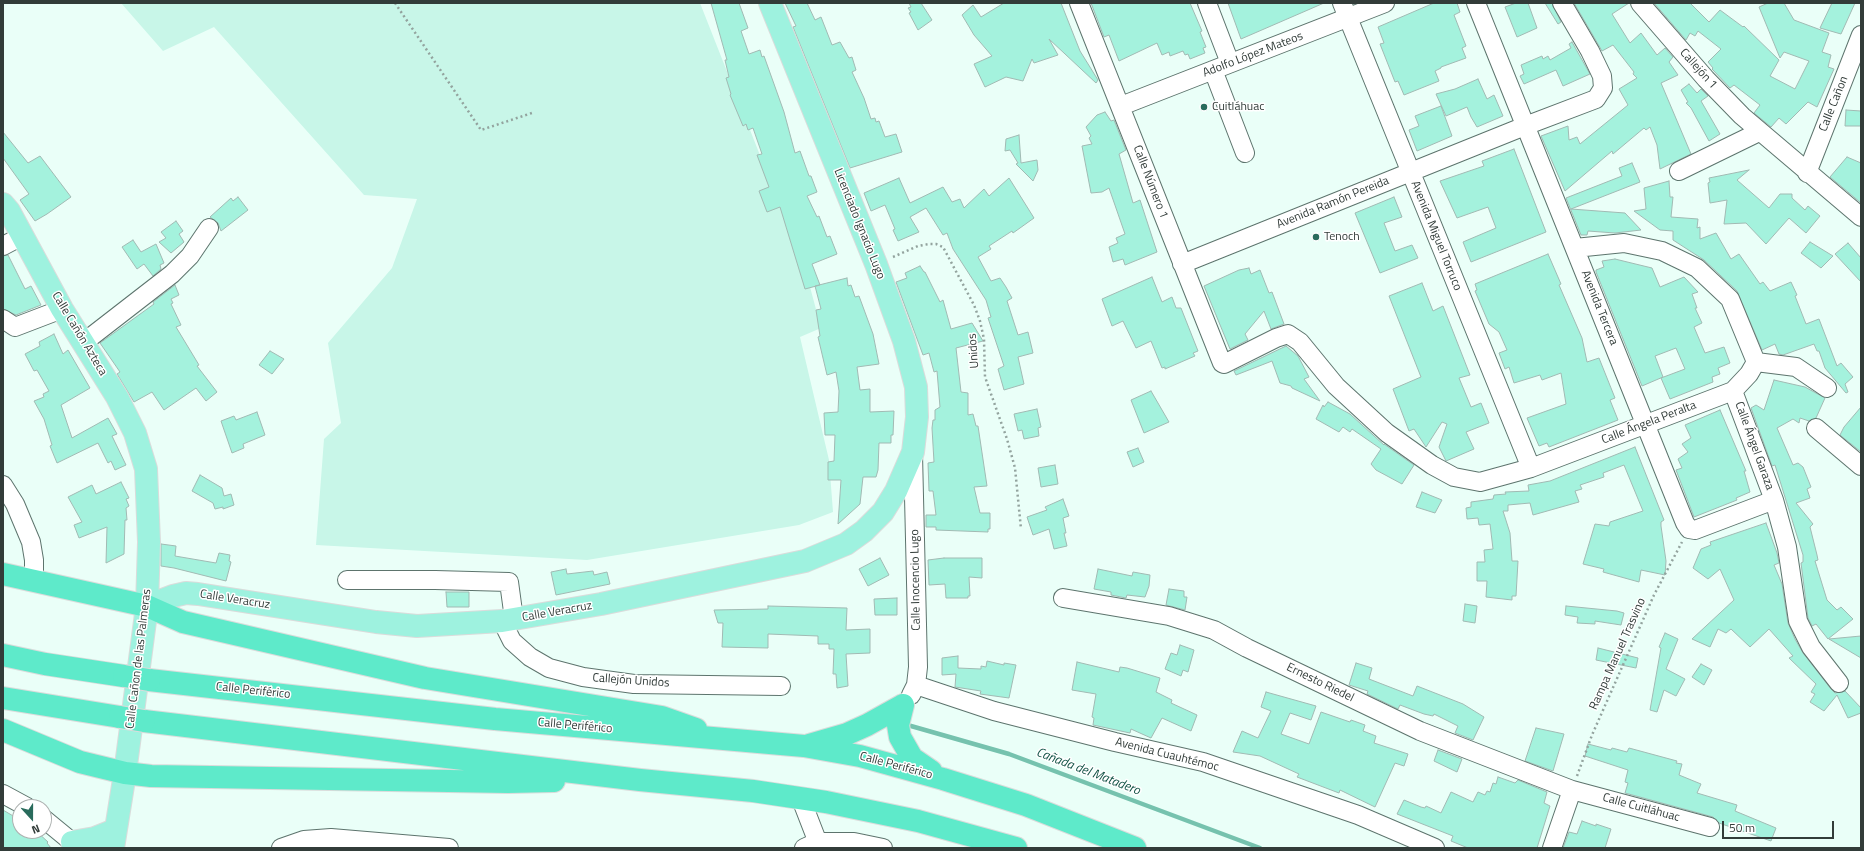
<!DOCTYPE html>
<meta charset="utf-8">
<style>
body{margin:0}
#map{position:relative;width:1864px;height:851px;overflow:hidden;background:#eafff8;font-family:"Titillium Web",sans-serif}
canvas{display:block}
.frame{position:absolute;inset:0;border:4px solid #323c39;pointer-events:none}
.north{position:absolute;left:12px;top:799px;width:40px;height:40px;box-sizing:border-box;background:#fff;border:1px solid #adb1b0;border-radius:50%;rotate:159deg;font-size:11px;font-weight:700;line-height:16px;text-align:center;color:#323c39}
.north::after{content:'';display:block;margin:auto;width:14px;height:18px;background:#296b5c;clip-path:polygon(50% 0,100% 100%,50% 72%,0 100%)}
.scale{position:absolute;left:1722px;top:821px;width:112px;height:18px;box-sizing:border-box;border:2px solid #323c39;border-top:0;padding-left:5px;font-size:12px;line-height:14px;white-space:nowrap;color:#323c39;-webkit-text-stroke:3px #fff;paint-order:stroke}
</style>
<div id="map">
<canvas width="1864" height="851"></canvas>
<div class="frame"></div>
<div class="north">N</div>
<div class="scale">50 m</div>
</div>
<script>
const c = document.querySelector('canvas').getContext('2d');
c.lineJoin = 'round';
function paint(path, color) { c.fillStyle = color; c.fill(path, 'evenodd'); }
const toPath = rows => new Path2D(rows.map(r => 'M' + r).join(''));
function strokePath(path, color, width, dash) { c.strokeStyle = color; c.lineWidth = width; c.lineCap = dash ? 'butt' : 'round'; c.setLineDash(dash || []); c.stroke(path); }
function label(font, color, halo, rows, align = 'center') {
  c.font = font + ' "Titillium Web",sans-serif'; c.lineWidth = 3; c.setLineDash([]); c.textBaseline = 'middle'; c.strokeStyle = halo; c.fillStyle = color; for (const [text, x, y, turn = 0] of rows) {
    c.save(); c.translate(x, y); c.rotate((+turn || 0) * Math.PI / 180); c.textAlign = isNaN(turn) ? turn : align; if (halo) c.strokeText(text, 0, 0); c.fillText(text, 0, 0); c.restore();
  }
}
paint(toPath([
 [121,3,700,3,806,272,821,328,800,337,829,460,833,512,799,525,587,560,316,545,324,439,341,423,328,343,392,268,417,199,364,195,214,27,163,51]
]), '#c8f6e8');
strokePath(toPath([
 [904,724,1009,754,1260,848]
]), '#76c2ae', 4.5);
const building = toPath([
 [711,3,739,3,748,28,741,31,749,54,760,50,762,57,764,56,784,112,795,153,800,151,809,176,811,176,817,192,807,196,817,217,819,216,827,237,830,236,837,254,812,264,820,285,805,289,780,207,767,212,759,191,769,187,757,155,762,154,753,128,748,130,746,124,743,126,730,95,731,94,726,78,729,77,725,60,727,60,711,3],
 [785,3,807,3,815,20,821,17,832,45,840,42,849,58,852,57,856,70,852,72,864,98,871,119,875,118,876,122,879,121,885,137,896,134,902,152,850,168,793,27,796,26,785,3],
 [909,3,921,3,932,20,918,30,909,13,911,12,908,8,911,7,909,3],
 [1004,3,1061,3,1080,51,1098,80,1096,83,1049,39,1058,55,1034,63,1032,59,1023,81,1006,77,985,87,974,64,992,56,974,35,962,15,973,5,981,17,1004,3],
 [1091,3,1190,3,1202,31,1200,32,1206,47,1203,48,1205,53,1190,59,1188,54,1185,55,1183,51,1170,56,1169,52,1162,55,1157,43,1119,61,1109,35,1104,37,1091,3],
 [1228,3,1324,3,1241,39,1228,3],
 [1434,3,1457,3,1460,12,1454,15,1466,46,1462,48,1466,58,1441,67,1441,68,1435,71,1439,81,1404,95,1398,81,1395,82,1380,44,1384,43,1378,27,1434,3],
 [1516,3,1528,3,1537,28,1517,37,1505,7,1516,3],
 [1545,3,1552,3,1561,22,1558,24,1545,3],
 [1574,3,1629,3,1612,14,1630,43,1641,33,1657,55,1665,48,1673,57,1669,62,1678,75,1661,83,1691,154,1660,169,1657,145,1650,127,1646,130,1644,128,1613,154,1612,151,1565,191,1541,136,1568,126,1569,140,1577,137,1580,144,1628,105,1619,89,1637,78,1633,74,1634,72,1613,45,1602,51,1574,3],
 [1654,3,1690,3,1709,22,1720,10,1743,27,1744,26,1779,60,1770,76,1795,89,1809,61,1784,52,1780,58,1759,7,1768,3,1784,3,1794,20,1829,33,1822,52,1831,55,1828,67,1834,69,1817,107,1808,102,1786,124,1779,118,1771,127,1754,113,1760,105,1734,85,1730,88,1712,69,1713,68,1708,62,1721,49,1698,31,1695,36,1690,33,1686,40,1654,3],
 [1832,3,1855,3,1841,34,1820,28,1832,3],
 [1572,42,1590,74,1563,86,1556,70,1524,84,1520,76,1524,74,1521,65,1542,56,1543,59,1548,56,1550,60,1571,48,1569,44,1572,42],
 [1478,79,1487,99,1494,95,1503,116,1477,127,1471,117,1467,107,1446,116,1436,94,1455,89,1478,79],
 [1689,84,1697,93,1701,89,1708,96,1701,101,1720,134,1709,141,1691,108,1686,103,1688,102,1681,90,1689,84],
 [1441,106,1452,136,1417,151,1409,130,1419,126,1415,116,1441,106],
 [1846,110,1861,111,1861,126,1845,126,1846,110],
 [1105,112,1111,121,1114,120,1126,150,1119,154,1133,203,1140,200,1157,252,1125,265,1123,259,1113,262,1109,247,1118,243,1116,238,1125,234,1109,188,1102,192,1091,193,1082,146,1092,144,1089,138,1091,136,1086,127,1097,115,1105,112],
 [3,132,28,163,40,156,71,197,47,214,35,221,20,200,29,194,3,158,3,132],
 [1019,135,1021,163,1037,160,1038,170,1033,181,1016,164,1018,163,1010,150,1005,151,1006,139,1019,135],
 [1514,149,1546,232,1471,262,1463,242,1496,228,1488,207,1457,218,1440,181,1484,166,1482,161,1514,149],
 [1847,157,1861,163,1861,203,1830,177,1847,157],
 [1632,163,1640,182,1571,209,1625,213,1641,230,1615,233,1588,231,1587,235,1581,235,1566,198,1622,176,1619,168,1632,163],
 [1749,170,1737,180,1769,208,1780,194,1792,194,1792,198,1805,210,1808,206,1820,216,1806,233,1789,218,1766,244,1746,223,1724,224,1727,200,1710,203,1708,183,1710,182,1709,178,1749,170],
 [899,178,910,203,943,187,952,202,960,199,964,208,984,189,989,196,1009,178,1034,218,1013,233,1012,231,989,246,991,249,978,257,991,281,1000,278,1006,287,1012,298,1007,301,1018,335,1028,332,1033,353,1018,357,1024,384,1004,390,998,369,1004,366,988,318,991,317,986,300,953,249,947,233,943,235,926,208,910,217,919,232,898,241,893,230,895,229,885,205,871,211,864,193,899,178],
 [1669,181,1670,197,1673,197,1671,217,1698,219,1697,228,1700,227,1700,239,1716,233,1731,259,1739,254,1760,284,1763,282,1770,291,1791,282,1797,295,1795,296,1806,324,1819,319,1837,366,1841,363,1853,377,1845,384,1848,392,1846,393,1825,368,1819,351,1817,351,1814,344,1783,355,1779,354,1775,344,1762,350,1737,291,1704,260,1673,240,1673,231,1660,230,1634,211,1646,209,1644,188,1669,181],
 [238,197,248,210,221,231,218,223,210,217,231,198,233,201,238,197],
 [1394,197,1402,217,1384,223,1395,251,1412,245,1418,258,1380,273,1355,213,1394,197],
 [176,221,183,231,179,234,184,242,171,253,159,242,166,238,161,232,176,221],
 [133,240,141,252,156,244,164,263,160,265,161,269,153,276,144,264,137,269,122,247,133,240],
 [1810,242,1833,256,1821,268,1801,253,1810,242],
 [1848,243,1861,258,1861,282,1835,254,1848,243],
 [1548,254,1561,284,1559,285,1582,338,1587,362,1599,358,1615,398,1610,400,1618,420,1549,447,1547,443,1539,446,1527,418,1566,404,1561,373,1542,380,1540,375,1514,383,1509,367,1505,369,1499,353,1507,350,1499,332,1489,324,1475,291,1477,290,1475,284,1548,254],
 [8,255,25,289,31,286,41,305,16,315,3,309,3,256,8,255],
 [1615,259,1652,268,1660,287,1684,277,1698,292,1692,294,1697,308,1695,308,1702,323,1694,327,1705,353,1724,347,1730,363,1718,368,1720,374,1712,377,1713,382,1670,399,1661,378,1685,369,1676,348,1655,356,1663,377,1642,386,1596,272,1596,270,1604,267,1602,261,1615,259],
 [920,266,924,272,925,272,940,302,943,300,951,329,972,323,983,341,956,348,961,392,968,393,968,415,973,414,976,426,978,426,987,486,974,487,980,513,990,513,990,529,988,529,988,532,936,530,936,527,926,527,926,515,936,515,933,491,929,491,928,463,934,462,932,428,933,420,935,420,935,410,940,407,937,371,934,372,929,353,923,355,896,282,907,278,905,273,920,266],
 [1249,268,1251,274,1260,270,1269,293,1272,292,1284,324,1271,329,1264,311,1245,334,1248,340,1230,349,1204,286,1239,270,1249,268],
 [1152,277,1162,302,1172,297,1176,308,1181,308,1198,351,1193,353,1195,356,1165,369,1165,367,1162,368,1151,341,1136,348,1123,321,1112,326,1102,299,1152,277],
 [847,278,848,286,851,285,855,297,859,296,873,334,879,364,857,367,860,390,870,389,870,412,894,411,893,435,891,435,891,443,879,443,878,470,876,477,863,477,860,504,838,524,841,480,828,480,828,462,834,461,835,435,825,435,824,413,838,412,839,391,836,372,827,375,818,337,820,336,816,310,821,309,815,286,847,278],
 [1422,283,1433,311,1443,306,1470,375,1459,378,1471,407,1481,403,1489,423,1466,432,1474,449,1446,461,1439,447,1447,424,1442,422,1426,447,1414,429,1409,431,1393,389,1421,377,1389,296,1422,283],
 [175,285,179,295,171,299,173,303,171,304,181,325,176,327,199,365,197,366,217,392,206,401,196,388,164,410,152,392,134,402,117,374,120,372,100,343,154,304,153,302,175,285],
 [54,334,63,354,68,350,90,388,61,405,72,438,108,418,117,434,112,436,126,465,115,470,111,461,108,463,98,443,57,463,50,446,52,445,44,419,34,401,44,397,43,394,49,391,37,370,34,371,25,354,40,346,39,342,54,334],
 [1286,346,1298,356,1309,377,1304,379,1320,401,1292,388,1291,386,1280,383,1272,361,1236,375,1234,371,1286,346],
 [270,351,284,359,272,374,259,365,270,351],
 [1774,380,1805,387,1825,398,1816,418,1809,421,1800,418,1799,423,1793,419,1777,428,1793,465,1798,463,1803,467,1811,487,1807,489,1810,498,1796,503,1813,524,1810,527,1817,555,1818,560,1815,561,1827,600,1837,610,1841,607,1853,619,1828,639,1816,624,1812,626,1808,618,1801,563,1803,562,1803,555,1775,465,1772,466,1751,408,1756,405,1764,410,1774,380],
 [1151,391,1169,422,1144,433,1131,400,1151,391],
 [1328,402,1350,414,1384,445,1384,444,1414,465,1402,484,1376,470,1371,464,1381,449,1352,429,1350,432,1343,427,1339,432,1316,419,1323,405,1324,407,1328,402],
 [1861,407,1861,452,1840,435,1844,427,1861,407],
 [1037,409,1041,427,1038,428,1039,436,1024,439,1022,430,1018,431,1014,414,1037,409],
 [1720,410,1746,471,1744,471,1750,492,1736,498,1737,500,1694,517,1676,470,1682,468,1678,459,1688,452,1682,444,1691,438,1685,425,1720,410],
 [257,412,265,435,243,444,244,448,232,453,221,421,234,416,236,420,257,412],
 [1635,447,1664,520,1661,522,1661,526,1666,561,1665,575,1641,570,1639,582,1603,572,1604,569,1583,564,1595,524,1609,526,1610,522,1643,511,1624,465,1603,473,1604,477,1580,485,1582,489,1575,491,1579,502,1533,515,1530,503,1508,505,1508,511,1503,511,1510,533,1512,561,1518,561,1516,596,1512,596,1512,600,1486,597,1487,581,1477,581,1477,562,1485,562,1484,550,1493,549,1490,524,1479,525,1478,518,1467,519,1466,508,1471,507,1471,502,1493,499,1494,495,1506,494,1505,492,1529,491,1528,485,1550,481,1635,447],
 [1138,448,1144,462,1133,467,1127,452,1138,448],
 [1055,465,1058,484,1041,487,1038,468,1055,465],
 [200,475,222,488,224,496,231,494,234,505,223,509,223,507,215,509,213,503,192,491,200,475],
 [121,482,129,498,126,499,129,506,126,508,127,520,125,520,124,554,106,563,107,527,79,538,74,525,82,522,68,497,92,485,96,494,121,482],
 [1422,492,1442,500,1435,513,1416,507,1422,492],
 [1063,499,1069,516,1063,518,1066,533,1064,533,1067,546,1054,549,1049,529,1033,535,1027,517,1047,510,1045,507,1063,499],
 [1766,523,1777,553,1779,563,1774,565,1782,584,1788,623,1795,639,1803,653,1831,689,1835,693,1845,691,1861,708,1861,713,1848,718,1837,695,1824,711,1810,702,1815,694,1811,692,1816,684,1789,658,1793,656,1769,629,1750,647,1731,629,1726,633,1718,629,1710,647,1692,639,1734,600,1720,569,1708,579,1693,568,1701,549,1711,545,1710,542,1766,523],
 [161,544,176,546,175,556,216,563,219,553,230,555,229,561,231,562,226,581,174,568,161,566,161,544],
 [880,558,889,575,868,586,859,569,880,558],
 [944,558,982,558,982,578,969,577,970,596,968,596,968,598,946,598,945,584,929,585,928,560,944,558],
 [566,569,567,574,593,571,594,575,607,572,610,584,556,595,551,572,566,569],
 [1098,569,1132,576,1133,572,1150,575,1149,586,1145,597,1127,595,1126,598,1111,595,1111,592,1094,589,1098,569],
 [1169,589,1184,591,1184,597,1187,597,1185,610,1166,605,1169,589],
 [446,592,469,592,469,607,447,607,446,592],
 [897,598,897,615,875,615,874,599,897,598],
 [1465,604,1477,606,1475,623,1463,621,1465,604],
 [768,606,847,608,846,630,870,629,870,653,846,654,848,686,837,688,836,674,833,674,834,649,829,649,829,644,818,644,818,636,768,634,768,648,722,647,723,623,718,623,714,610,768,609,768,606],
 [1566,606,1617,611,1624,613,1621,625,1595,621,1595,624,1577,623,1578,617,1565,615,1566,606],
 [1665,633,1678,639,1666,669,1685,679,1676,696,1664,690,1657,712,1650,710,1661,648,1659,647,1665,633],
 [1861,636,1861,658,1829,639,1861,636],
 [1180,645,1194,650,1188,672,1183,670,1181,676,1165,669,1171,653,1177,655,1180,645],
 [1598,648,1638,658,1636,668,1596,660,1598,648],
 [958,656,958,668,981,669,981,666,986,667,987,661,1004,665,1004,663,1016,665,1009,698,980,694,981,691,955,687,956,674,942,675,942,658,958,656],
 [1077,662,1119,672,1120,667,1127,668,1160,678,1156,692,1172,700,1171,703,1197,715,1191,731,1162,718,1151,738,1131,729,1130,733,1093,725,1094,718,1092,717,1096,694,1072,690,1077,662],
 [1356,663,1372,668,1369,679,1413,696,1417,686,1463,704,1484,717,1473,740,1455,733,1458,726,1434,714,1433,716,1424,714,1400,705,1398,709,1367,694,1368,691,1349,685,1356,663],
 [1701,664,1712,670,1704,685,1692,677,1701,664],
 [1266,692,1316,706,1311,720,1290,713,1281,734,1309,744,1321,712,1350,722,1351,720,1365,725,1363,731,1376,736,1374,743,1408,754,1404,766,1395,763,1375,807,1340,790,1339,793,1297,777,1299,774,1260,756,1233,752,1242,731,1258,738,1271,711,1261,707,1266,692],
 [1536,728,1564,734,1553,771,1525,761,1536,728],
 [1588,744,1611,750,1612,748,1627,752,1629,748,1677,761,1676,763,1682,764,1679,775,1701,784,1697,793,1737,805,1735,811,1776,828,1771,841,1719,823,1713,817,1625,793,1628,783,1625,782,1628,770,1585,756,1588,744],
 [1438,750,1462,759,1457,772,1434,761,1438,750],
 [1498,777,1515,783,1518,780,1547,792,1544,803,1550,806,1537,848,1468,848,1451,841,1453,836,1397,814,1404,800,1421,807,1425,808,1426,806,1441,813,1451,792,1473,802,1478,792,1485,795,1487,791,1490,792,1493,783,1496,784,1498,777],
 [3,810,20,820,20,831,36,831,48,842,47,843,51,848,3,848,3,810],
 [1582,821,1596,826,1596,824,1611,829,1605,848,1563,848,1569,832,1577,834,1582,821]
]);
paint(building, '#a4f2dd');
strokePath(building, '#a1bab3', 1);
const minor = toPath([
 [1079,3,1222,363,1224,364,1276,338,1288,334,1300,342,1336,386,1387,433,1432,465,1454,477,1480,482,1531,468,1733,391,1749,374,1756,362],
 [1207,3,1230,63],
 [1342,3,1531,468],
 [1476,3,1685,523,1689,529,1695,530,1774,500],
 [1640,3,1706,79,1742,116,1861,217],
 [1213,70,1245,153],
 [1121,106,1385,3],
 [1679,171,1759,132],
 [1807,173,1861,35],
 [3,246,22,236],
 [1575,248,1624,243,1662,251,1697,268,1730,299,1756,362],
 [1182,264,1525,126,1596,99,1603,88,1602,76,1590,51,1562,3],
 [3,319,15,327,62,309],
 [83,343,172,274,190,256,209,228],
 [1756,362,1796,367,1827,388],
 [1733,391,1774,500,1787,547,1798,621,1811,647,1839,683],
 [1816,428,1861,466],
 [3,485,15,504,31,542,34,560,34,581],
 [347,580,435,580,509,582,514,619],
 [1063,598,1169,616,1214,630,1247,648,1420,731,1572,790,1710,827],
 [502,621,512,641,530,657,549,668,583,677,634,684,781,686],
 [916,685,994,711,1115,742,1203,762,1358,815,1435,848],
 [911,695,916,685,918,667,913,454],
 [3,794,27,807],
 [801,799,820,848],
 [44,819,72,842],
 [281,848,304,840,331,838,449,848],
 [804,848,817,842,854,842,883,848],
 [1552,848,1572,790]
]);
const major = toPath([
 [3,204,9,211,62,309,117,397,135,433,146,469,149,542,147,606,125,773,113,848],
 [147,606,173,596,186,593,198,594,376,622,417,626,502,621,601,604,805,561,846,544,864,531,883,512,896,491,913,452,917,417,916,387,904,341,876,264,770,3],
 [77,848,72,842,95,838,115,830]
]);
const highway = toPath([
 [3,574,147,606,183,622,425,678,662,717,696,729],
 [3,655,45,664,124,676],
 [149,680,495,719,804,746,860,756,943,779,1026,805,1135,848],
 [3,698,120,717],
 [903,705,898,725,900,737,912,758,931,771],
 [144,721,640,780,753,791,826,802,918,821,1016,848],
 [3,730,80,762,125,773,151,776,508,782,554,781],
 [809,745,847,734,867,725,903,705]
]);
strokePath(minor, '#5d746d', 20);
strokePath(major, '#dadcdb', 24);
strokePath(highway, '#dadcdb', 24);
strokePath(toPath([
 [395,3,481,130,532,113],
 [893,257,918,246,929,244,936,244,943,247,974,305,980,321,984,339,985,377,1007,439,1015,468,1021,529],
 [1577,776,1592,735,1654,595,1682,542]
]), '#93a39e', 2.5, [2, 3]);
strokePath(minor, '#fff', 18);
strokePath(major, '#9ef2df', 22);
strokePath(highway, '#5eeaca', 22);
const highwayBridge = toPath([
 [124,676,149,680],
 [120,717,144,721]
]);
strokePath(highwayBridge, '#dadcdb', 24, []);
strokePath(highwayBridge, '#5eeaca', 22);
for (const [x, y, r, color] of [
 [1204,107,4,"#296b5c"],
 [1316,237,4,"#296b5c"]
]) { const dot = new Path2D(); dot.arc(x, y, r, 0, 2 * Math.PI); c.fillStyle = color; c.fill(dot); strokePath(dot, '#fff', 1.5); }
label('12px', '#323c39', '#fff', [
 ["Adolfo López Mateos",1253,55,-21],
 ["Callejón 1",1698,69,48],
 ["Calle Cañon",1834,104,-68],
 ["Calle Número 1",1150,182,69],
 ["Avenida Ramón Pereida",1333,203,-22],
 ["Licenciado Ignacio Lugo",859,224,68],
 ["Avenida Miguel Torruco",1436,236,68],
 ["Avenida Tercera",1599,308,68],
 ["Calle Cañón Azteca",79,334,59],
 ["Unidos",974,351,-94],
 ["Calle Ángela Peralta",1649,423,-21],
 ["Calle Ángel Garaza",1754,446,70],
 ["Calle Inocencio Lugo",916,580,-91],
 ["Calle Veracruz",235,600,9],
 ["Calle Veracruz",557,612,-10],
 ["Rampa Manuel Trasvino",1618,654,-66],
 ["Calle Cañon de las Palmeras",139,659,-83],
 ["Callejón Unidos",631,681,4],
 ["Ernesto Riedel",1320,683,26],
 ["Calle Periférico",253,691,6],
 ["Calle Periférico",575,726,5],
 ["Avenida Cuauhtémoc",1167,755,14],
 ["Calle Periférico",896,766,15],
 ["Calle Cuitláhuac",1641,808,15]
]);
label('12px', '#323c39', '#fff', [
 ["Cuitláhuac",1212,107],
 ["Tenoch",1324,237]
], 'left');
label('italic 13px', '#105144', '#fff', [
 ["Cañada del Matadero",1088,772,21]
]);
</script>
